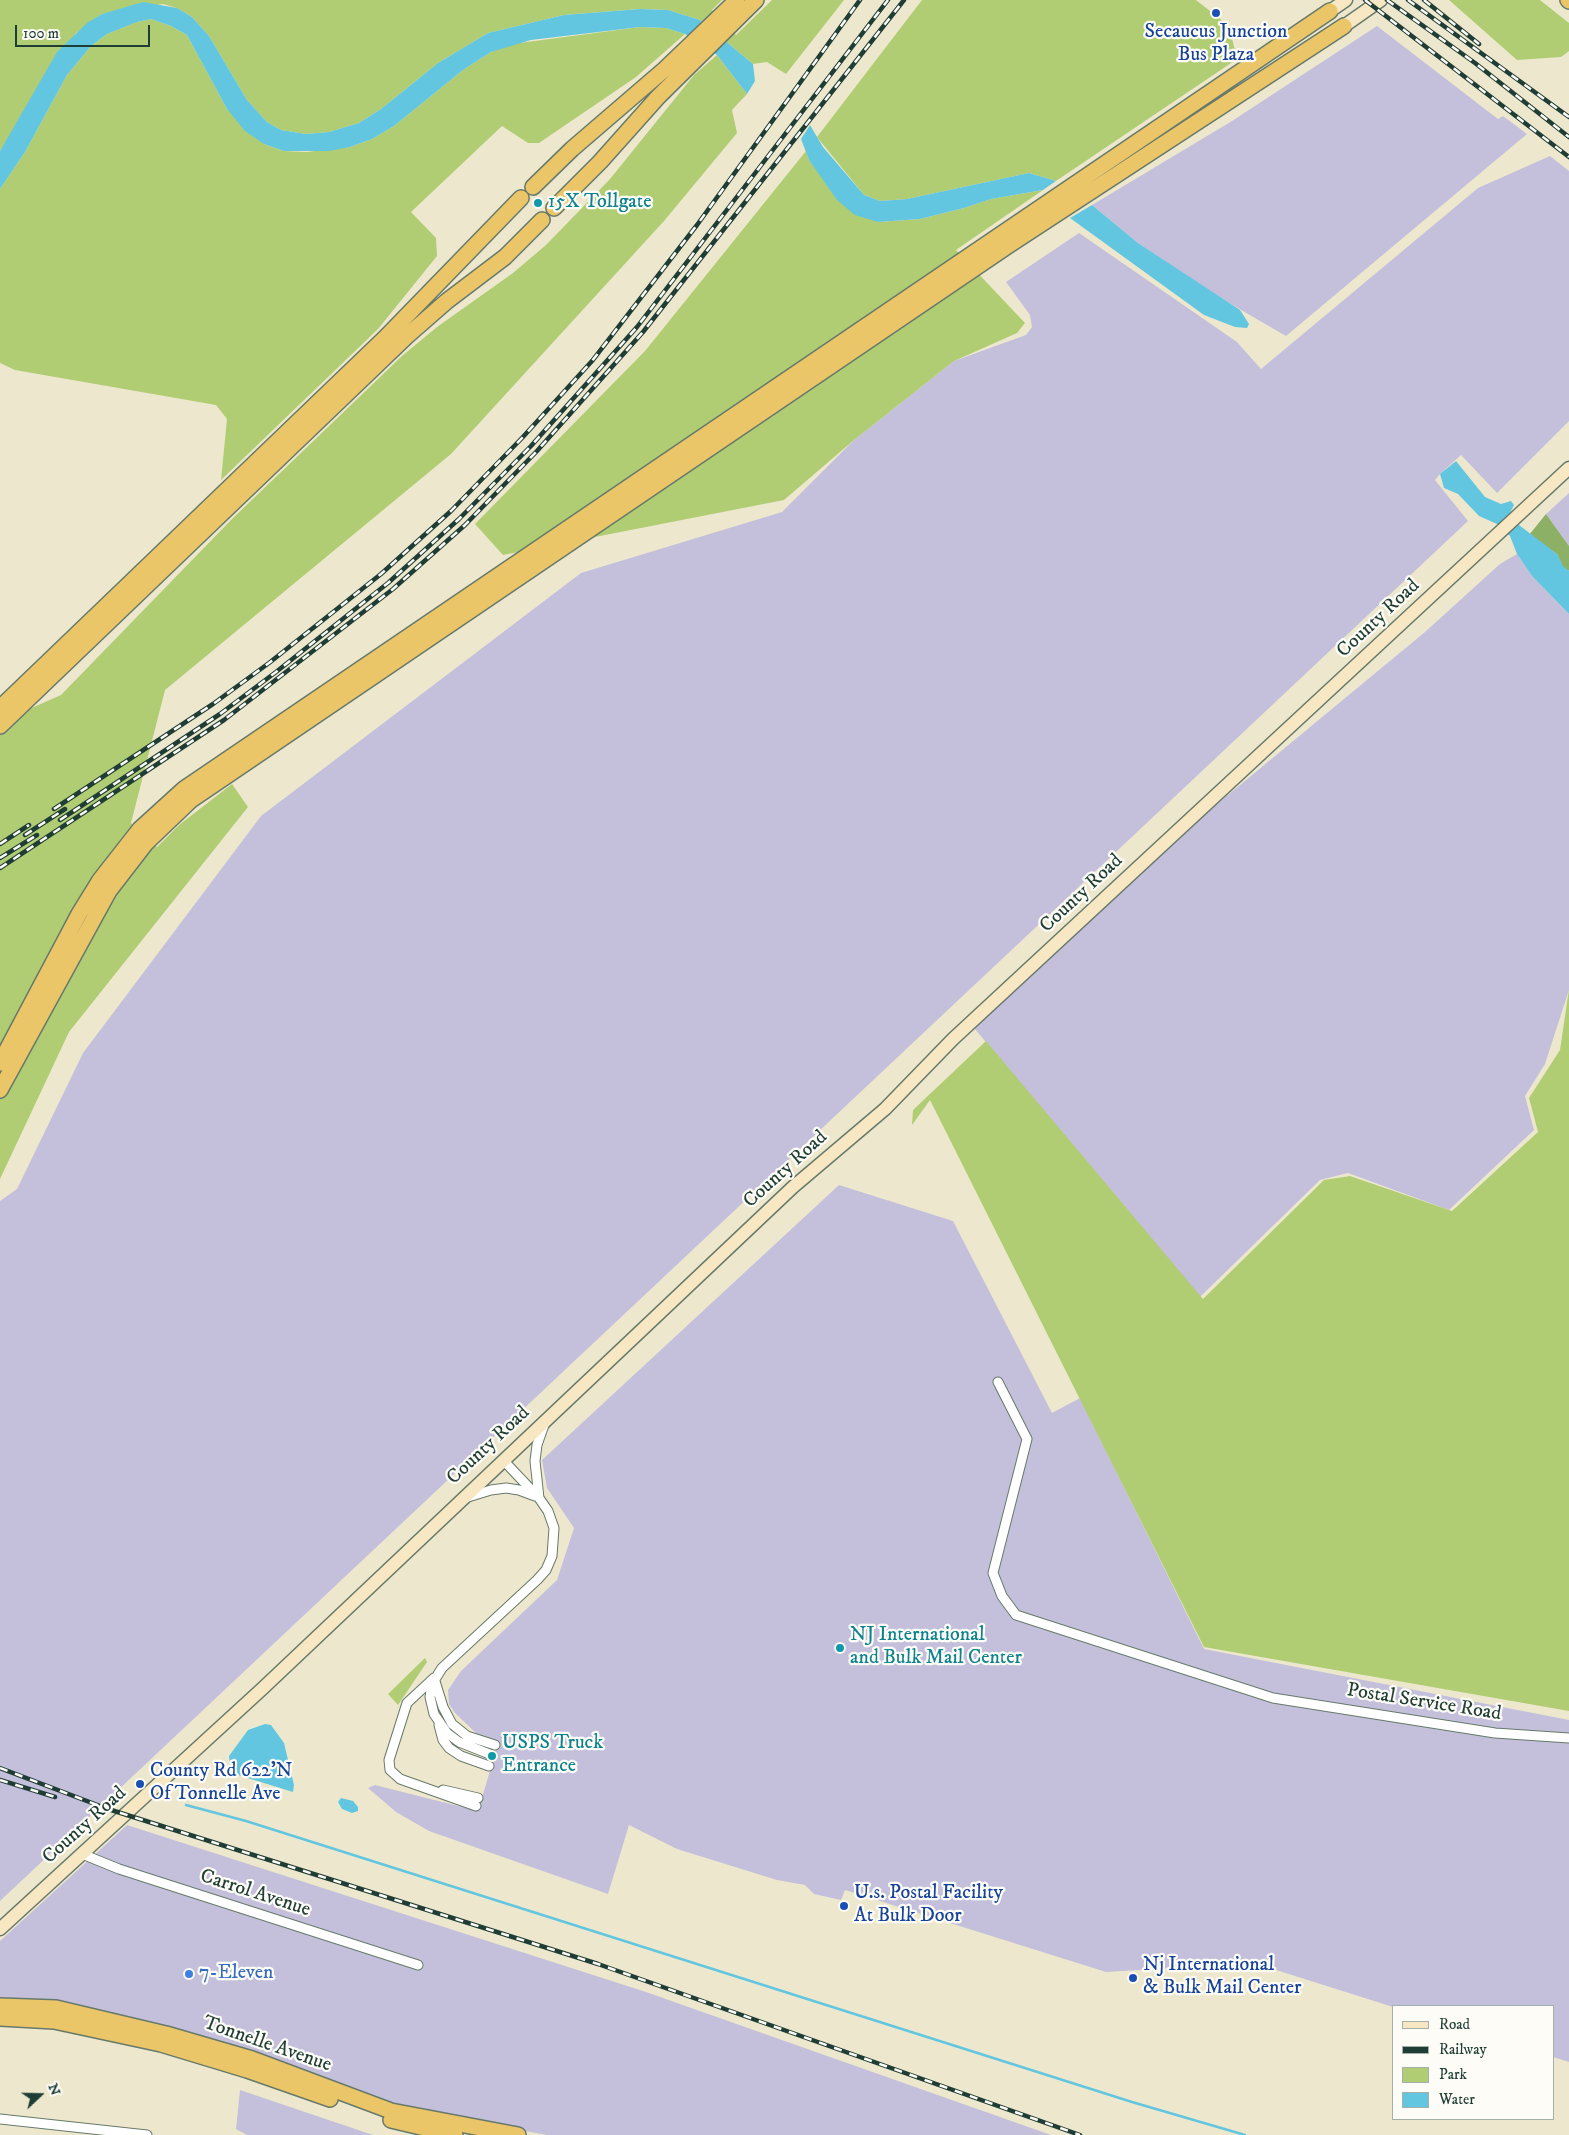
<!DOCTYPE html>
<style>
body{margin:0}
#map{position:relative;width:1569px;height:2135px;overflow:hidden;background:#ede8cd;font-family:"IM FELL DW Pica",serif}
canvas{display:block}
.legend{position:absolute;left:1392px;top:2005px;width:162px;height:115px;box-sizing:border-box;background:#fdfcf7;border:1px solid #a4b0a9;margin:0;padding:6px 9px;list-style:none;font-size:15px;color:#1f3d34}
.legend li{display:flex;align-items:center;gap:10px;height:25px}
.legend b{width:25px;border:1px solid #a4b0a9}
.north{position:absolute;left:15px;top:2070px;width:50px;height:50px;-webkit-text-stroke:4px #fdfcf7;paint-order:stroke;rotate:69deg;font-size:14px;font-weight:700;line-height:20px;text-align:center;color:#1f3d34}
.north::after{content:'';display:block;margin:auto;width:18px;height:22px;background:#1f3d34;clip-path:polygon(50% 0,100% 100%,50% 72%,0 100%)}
.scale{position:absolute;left:15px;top:25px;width:135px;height:22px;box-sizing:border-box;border:2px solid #1f3d34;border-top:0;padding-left:6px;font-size:15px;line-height:18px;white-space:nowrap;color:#1f3d34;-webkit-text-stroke:4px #fdfcf7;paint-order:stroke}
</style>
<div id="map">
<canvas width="1569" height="2135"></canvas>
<ul class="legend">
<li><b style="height:6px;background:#f7e8c3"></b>Road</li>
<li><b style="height:6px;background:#1f3d34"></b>Railway</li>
<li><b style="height:14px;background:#b0cd74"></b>Park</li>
<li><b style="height:14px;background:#62c6e0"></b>Water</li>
</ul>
<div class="north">N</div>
<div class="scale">100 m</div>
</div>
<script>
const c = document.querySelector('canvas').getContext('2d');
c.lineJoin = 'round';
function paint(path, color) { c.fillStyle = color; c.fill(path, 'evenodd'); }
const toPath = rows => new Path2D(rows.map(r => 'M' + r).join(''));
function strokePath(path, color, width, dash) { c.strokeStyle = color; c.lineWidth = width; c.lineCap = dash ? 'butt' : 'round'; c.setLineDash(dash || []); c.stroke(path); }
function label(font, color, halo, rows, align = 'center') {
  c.font = font + ' "IM FELL DW Pica",serif'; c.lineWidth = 4.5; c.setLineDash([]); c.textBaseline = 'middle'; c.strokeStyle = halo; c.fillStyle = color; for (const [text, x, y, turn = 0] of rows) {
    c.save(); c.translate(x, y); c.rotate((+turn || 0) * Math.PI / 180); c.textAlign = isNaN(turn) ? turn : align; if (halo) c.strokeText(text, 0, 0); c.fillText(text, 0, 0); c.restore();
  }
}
paint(toPath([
 [1377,26,1498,119,1503,116,1527,134,1286,336,1217,296,1138,243,1092,205,1232,121],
 [1550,156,1569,171,1569,421,1497,493,1461,455,1440,474,1435,480,1468,521,0,1901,0,1201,17,1189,83,1053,261,816,581,573,782,512,854,440,954,361,1026,335,1032,327,1030,315,1006,282,1079,233,1237,342,1261,369,1478,188],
 [1569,493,1569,546,1546,514],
 [1517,554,1532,576,1569,614,1569,990,1545,1064,1525,1096,1534,1130,1449,1210,1348,1173,1320,1180,1200,1297,974,1028,1217,804,1425,632,1500,564],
 [839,1185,953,1221,1052,1413,1080,1398,1204,1649,1569,1720,1569,2062,1553,2057,1553,2006,1393,2007,1254,1963,1106,1972,845,1890,841,1900,814,1894,805,1885,777,1880,677,1849,629,1825,608,1894,429,1831,396,1812,368,1788,375,1785,478,1811,498,1744,479,1736,455,1713,449,1704,448,1690,461,1671,557,1580,574,1528,547,1488,542,1460],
 [127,1825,646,1992,1051,2135,547,2135,425,2113,0,1999,0,1941],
 [240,2090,373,2135,247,2135,236,2129]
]), '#c4c0db');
paint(toPath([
 [0,0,722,0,712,10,736,35,772,0,844,0,786,74,767,62,753,64,700,20,668,10,640,9,564,15,488,33,438,63,381,109,359,123,329,132,306,134,281,130,267,122,247,100,209,36,192,17,177,8,163,4,102,14,76,33,0,151],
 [922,0,1196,0,1229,26,1237,59,1056,181,1029,173,907,199,880,201,864,195,817,137],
 [1449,0,1540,0,1569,23,1569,51,1561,57,1517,60],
 [151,19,171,26,187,35,227,109,264,144,284,151,306,152,350,147,372,139,394,126,463,70,491,52,512,44,640,27,666,28,685,34,636,77,539,143,528,143,502,126,411,212,436,238,437,256,378,329,221,480,227,419,216,405,15,370,0,363,0,189,25,152,67,75,91,46,107,34,137,22],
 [717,55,747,94,732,110,737,133,664,221,451,454,165,690,131,823,157,847,179,825,232,784,248,807,69,1032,0,1179,0,722,61,695,231,520,402,356,437,327,513,273,546,245,610,179,694,75],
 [806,151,809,160,823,177,878,222,920,219,964,208,991,199,1043,190,956,250,1025,323,1017,333,954,361,854,440,784,500,503,555,475,524,645,351],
 [1569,989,1569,1711,1204,1647,930,1100,912,1125,913,1110,986,1041,1203,1299,1324,1180,1350,1176,1452,1211,1538,1132,1529,1098,1560,1050],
 [425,1658,427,1662,398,1705,388,1694]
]), '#b0cd74');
paint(toPath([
 [1546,514,1569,546,1569,571,1563,567,1557,554,1529,535]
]), '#8cb066');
paint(toPath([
 [143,2,177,8,192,17,209,36,247,100,267,122,281,130,306,134,329,132,359,123,381,109,438,63,488,33,564,15,640,9,668,10,700,20,753,64,755,81,747,94,717,55,685,34,666,28,640,27,531,40,491,52,463,70,394,126,372,139,350,147,329,151,284,151,264,144,245,131,227,109,187,35,171,26,151,19,137,22,107,34,91,46,67,75,25,152,0,189,0,151,57,52,87,23,102,14],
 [810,125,823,147,864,195,880,201,907,199,1029,173,1056,181,1043,190,991,199,964,208,920,219,878,222,855,215,837,200,809,160,801,139],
 [1092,205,1138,243,1240,310,1249,324,1247,328,1235,327,1204,315,1070,218],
 [1456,461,1485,497,1501,504,1511,501,1514,505,1510,513,1519,525,1557,554,1563,566,1569,571,1569,614,1532,576,1517,554,1510,536,1497,524,1479,516,1458,494,1444,488,1440,474],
 [265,1724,271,1725,284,1743,294,1785,293,1792,238,1775,230,1766,229,1756,248,1730],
 [341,1798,353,1801,358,1807,358,1811,352,1813,342,1809,338,1802]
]), '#62c6e0');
strokePath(toPath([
 [186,1805,246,1821,1132,2102,1245,2135]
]), '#62c6e0', 2.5);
const street = toPath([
 [998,1382,1027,1439,993,1573,1002,1596,1016,1615,1273,1698,1495,1733,1569,1738],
 [468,1497,491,1490,506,1488,519,1490,535,1496],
 [539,1498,535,1461,537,1445,544,1425],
 [434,1678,407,1703,389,1760,390,1770,400,1779,476,1806],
 [434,1678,443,1707,452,1724,467,1736,495,1745],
 [439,1725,443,1740,449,1748,461,1756,489,1766],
 [492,1755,459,1742,447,1733,434,1714,430,1697,432,1684,442,1668,537,1580,546,1570,552,1556,554,1528,548,1511,539,1498,503,1460],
 [443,1790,478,1798],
 [82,1854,119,1869,418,1965],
 [0,2119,147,2135]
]);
const secondary = toPath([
 [1330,11,1346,0],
 [1344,26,1381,0],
 [0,1929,262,1689,793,1187,885,1109,953,1039,1569,468]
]);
const highway = toPath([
 [1568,0,1569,1],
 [533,187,572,149,665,69,737,0],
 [554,208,600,162,658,97,756,0],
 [0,708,385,338,521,198],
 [0,726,407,336,447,301,505,257,542,220],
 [0,1063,79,914,100,880,140,829,184,789,1330,11],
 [0,1090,109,891,146,843,191,800,1009,245,1344,26],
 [0,2006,56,2008,166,2034,252,2059,391,2111,518,2135],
 [0,2018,54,2021,161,2044,247,2070,330,2099],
 [391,2120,455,2135]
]);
strokePath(street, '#67796a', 11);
strokePath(secondary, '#67796a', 15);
strokePath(highway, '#67796a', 18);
strokePath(street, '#fff', 9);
strokePath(secondary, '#f7e8c3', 12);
strokePath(highway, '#ebc669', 15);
const rail = toPath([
 [1365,0,1569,157],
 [1387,0,1475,63,1569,137],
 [1408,0,1569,117],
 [1424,0,1479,44],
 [54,809,213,704,269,663,381,574,451,511,522,438,592,361,697,225,860,0],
 [60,820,220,714,276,672,388,583,459,519,531,446,637,327,888,0],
 [25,835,65,809],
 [0,844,29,825],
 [0,858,37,835],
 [0,868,224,720,393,589,465,525,537,451,643,332,904,0],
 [0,1768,108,1809,598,1964,1080,2135],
 [0,1780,55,1797]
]);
strokePath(rail, '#1f3d34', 4.5);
strokePath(rail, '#fdfcf7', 2.5, [8]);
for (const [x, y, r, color] of [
 [1216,13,5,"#1a4fb4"],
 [538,203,5,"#0f9aa8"],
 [840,1648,5,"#0f9aa8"],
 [492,1756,5,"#0f9aa8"],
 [140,1784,5,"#1a4fb4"],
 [844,1906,5,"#1a4fb4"],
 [189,1974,5,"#3f7fe0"],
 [1133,1978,5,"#1a4fb4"]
]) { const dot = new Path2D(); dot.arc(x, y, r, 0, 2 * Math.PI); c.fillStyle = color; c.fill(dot); strokePath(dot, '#fdfcf7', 2); }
label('20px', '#164399', '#fdfcf7', [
 ["Secaucus Junction",1216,33,"center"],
 ["Bus Plaza",1216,56,"center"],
 ["County Rd 622'N",150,1772],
 ["Of Tonnelle Ave",150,1795],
 ["U.s. Postal Facility",854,1894],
 ["At Bulk Door",854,1917],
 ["Nj International",1143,1966],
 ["& Bulk Mail Center",1143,1989]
], 'left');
label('20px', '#0d838f', '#fdfcf7', [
 ["15X Tollgate",548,203],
 ["NJ International",850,1636],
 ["and Bulk Mail Center",850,1659],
 ["USPS Truck",502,1744],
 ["Entrance",502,1767]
], 'left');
label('20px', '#1f3d34', '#fdfcf7', [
 ["County Road",1379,619,-43],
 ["County Road",1082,894,-43],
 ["County Road",786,1170,-42],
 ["County Road",489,1446,-43],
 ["Postal Service Road",1424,1703,9],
 ["County Road",85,1826,-42],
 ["Carrol Avenue",255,1894,18],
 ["Tonnelle Avenue",267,2045,19]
]);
label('20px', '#366cbe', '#fdfcf7', [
 ["7-Eleven",199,1974]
], 'left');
</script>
